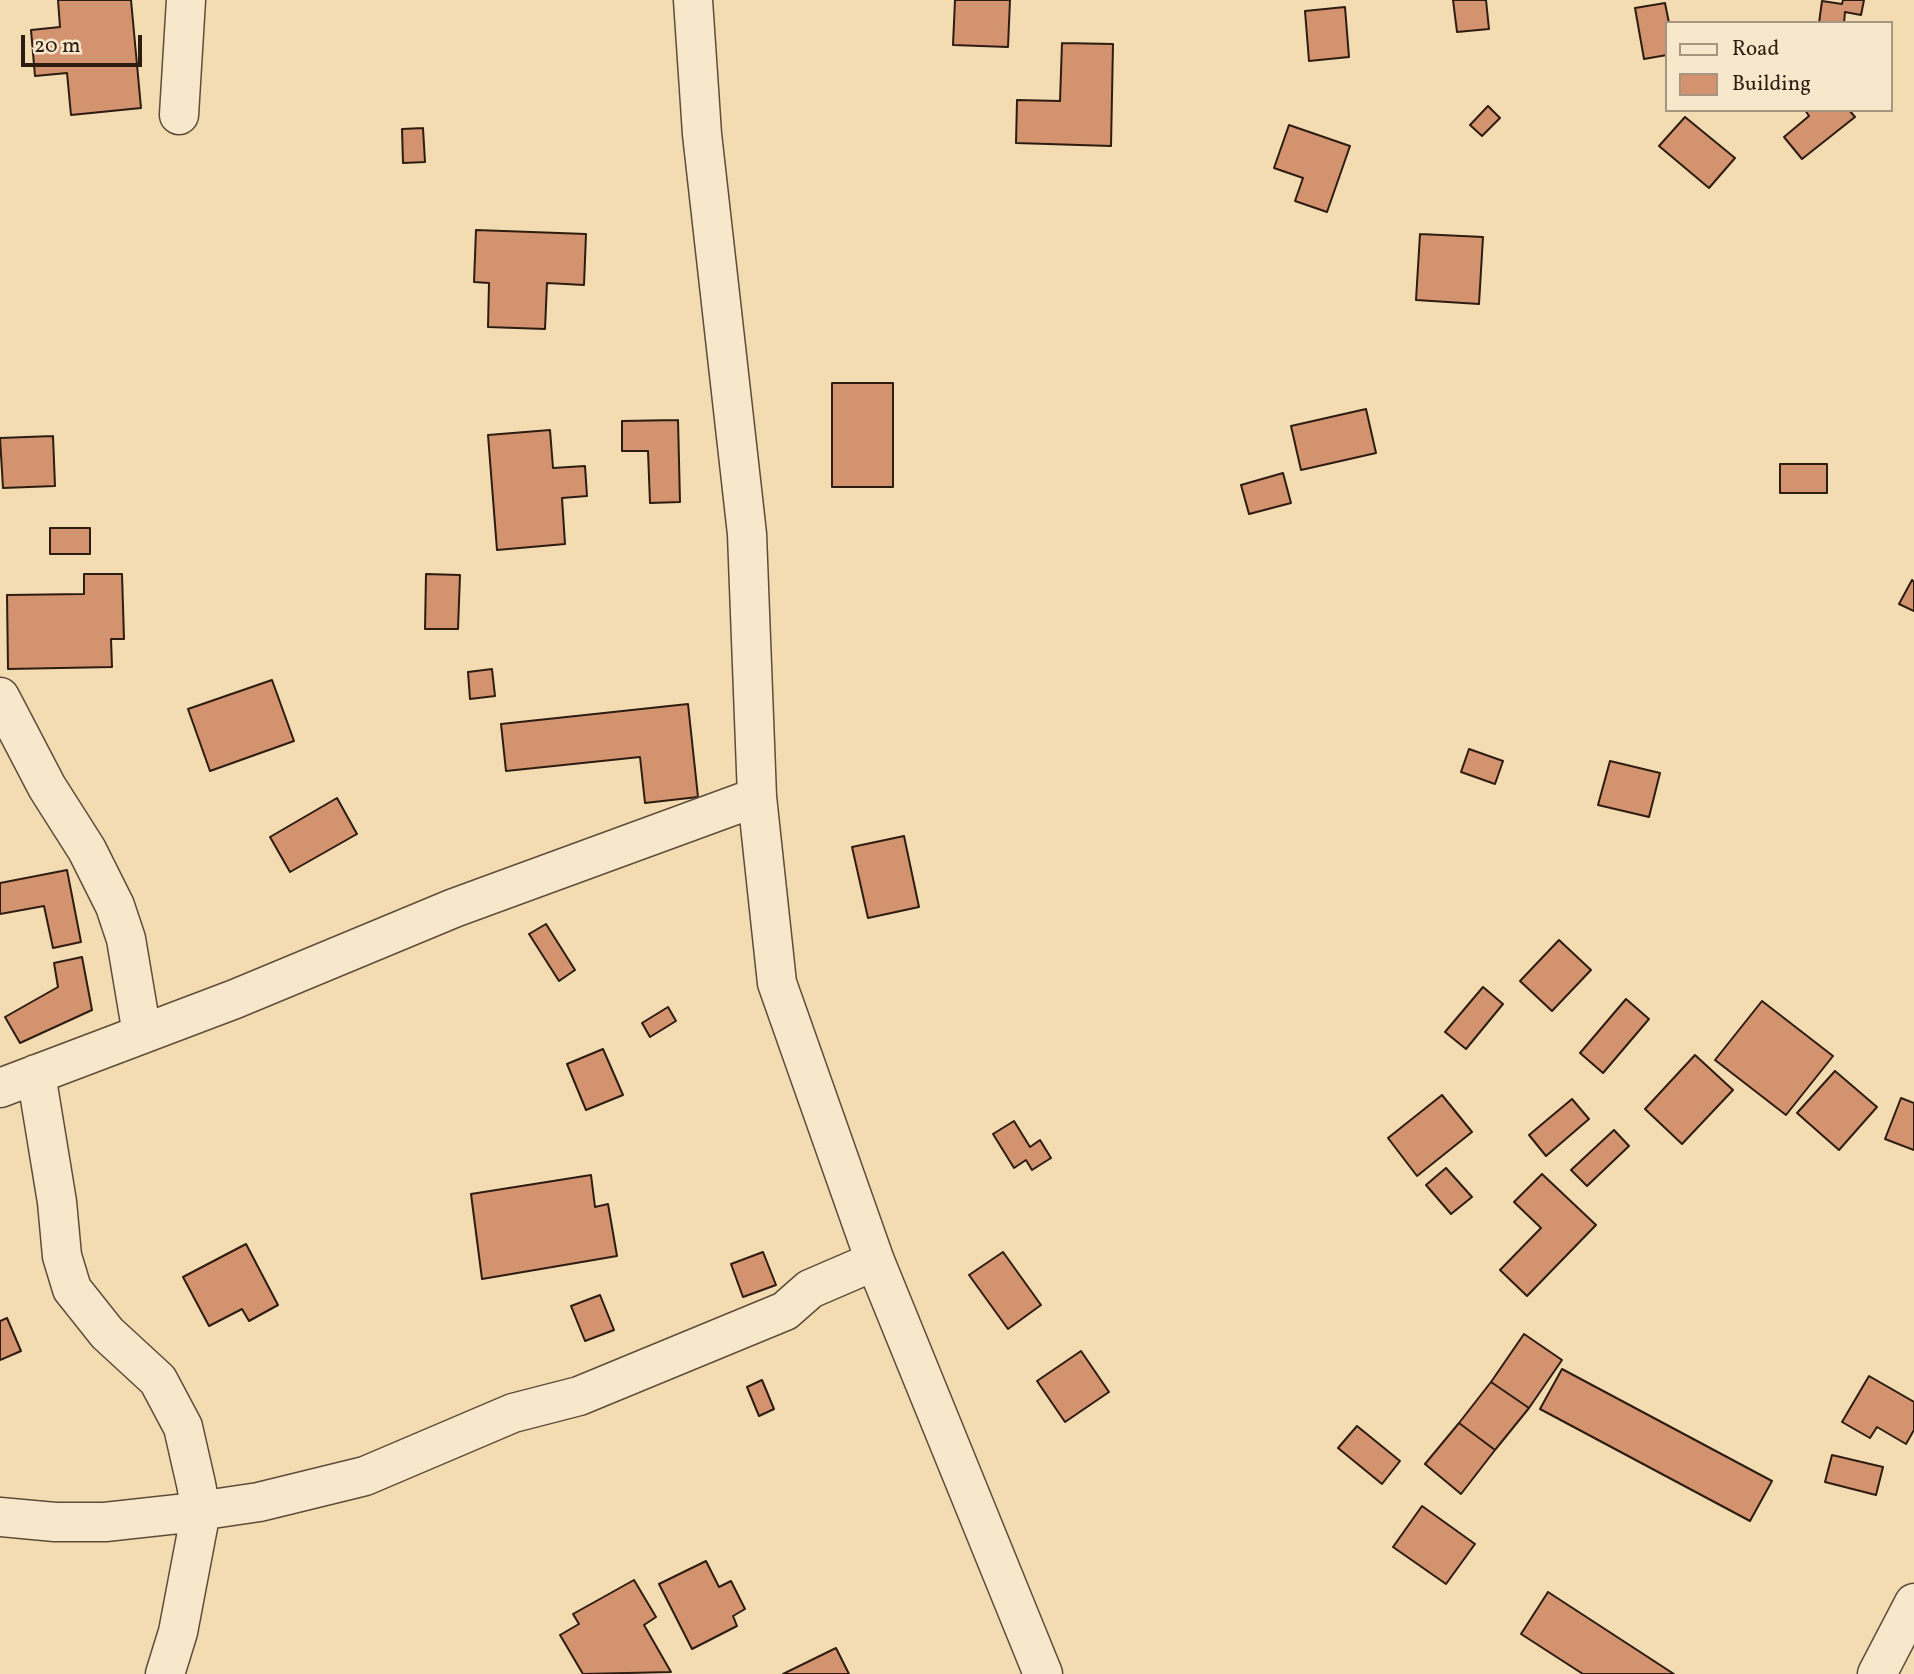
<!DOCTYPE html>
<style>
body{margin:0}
#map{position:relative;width:1914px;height:1674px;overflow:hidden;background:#f3dcb1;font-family:Vollkorn,serif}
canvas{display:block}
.legend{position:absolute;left:1665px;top:21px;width:228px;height:91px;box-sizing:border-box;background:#f7e8cc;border:2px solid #a69681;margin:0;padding:9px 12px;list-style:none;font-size:21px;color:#2d1c11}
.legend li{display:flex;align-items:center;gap:14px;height:35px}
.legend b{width:35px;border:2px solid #a69681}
.scale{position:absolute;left:21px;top:35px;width:121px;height:32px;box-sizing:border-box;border:4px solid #2d1c11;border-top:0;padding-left:9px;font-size:21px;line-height:24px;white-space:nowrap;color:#2d1c11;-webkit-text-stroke:5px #f7e8cc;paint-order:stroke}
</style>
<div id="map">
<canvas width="1914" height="1674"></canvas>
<ul class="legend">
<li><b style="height:9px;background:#f7e8cc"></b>Road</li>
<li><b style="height:19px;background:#d3936e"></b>Building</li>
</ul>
<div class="scale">20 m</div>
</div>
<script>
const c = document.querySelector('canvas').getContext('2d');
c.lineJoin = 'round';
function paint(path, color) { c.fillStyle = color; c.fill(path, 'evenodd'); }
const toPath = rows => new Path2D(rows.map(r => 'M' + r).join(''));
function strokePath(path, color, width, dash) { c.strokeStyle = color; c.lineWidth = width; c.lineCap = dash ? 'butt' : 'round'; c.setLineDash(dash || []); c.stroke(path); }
const building = toPath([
 [58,0,131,0,141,108,71,115,67,73,35,76,31,30,60,27,58,0],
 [955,0,1010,0,1008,47,953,45,955,0],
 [1453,0,1486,0,1489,29,1457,32,1453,0],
 [1843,0,1864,0,1861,15,1845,12,1844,23,1819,23,1822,1,1842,4,1843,0],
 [1665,3,1669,23,1667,55,1644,59,1635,8,1665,3],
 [1345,7,1349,57,1309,61,1305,11,1345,7],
 [1062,43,1113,44,1111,146,1016,143,1017,100,1060,101,1062,43],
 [1488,106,1500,118,1482,136,1470,125,1488,106],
 [1805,110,1849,110,1855,117,1802,159,1784,137,1809,116,1805,110],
 [1685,117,1735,158,1709,188,1659,146,1685,117],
 [1289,125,1350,146,1327,212,1295,201,1303,178,1274,168,1289,125],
 [423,128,425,162,403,163,402,129,423,128],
 [476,230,586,234,584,285,547,283,545,329,488,327,489,283,474,282,476,230],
 [1420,234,1483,237,1479,304,1416,300,1420,234],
 [832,383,893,383,893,487,832,487,832,383],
 [1366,409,1376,453,1301,470,1291,426,1366,409],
 [678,420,680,502,650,503,648,451,622,451,622,421,678,420],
 [550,430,553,468,585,466,587,496,562,498,565,544,497,550,488,435,550,430],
 [53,436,55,486,3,488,0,438,53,436],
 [1780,464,1827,464,1827,493,1780,493,1780,464],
 [1283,473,1291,503,1249,514,1241,485,1283,473],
 [50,528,90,528,90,554,50,554,50,528],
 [84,574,122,574,124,639,111,639,112,667,8,669,7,595,84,594,84,574],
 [426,574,460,575,458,629,425,629,426,574],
 [1912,580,1914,582,1914,611,1899,604,1912,580],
 [492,669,495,696,470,699,468,672,492,669],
 [272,680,294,741,210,771,188,709,272,680],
 [688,704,698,797,645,803,640,757,506,771,501,724,688,704],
 [1469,749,1503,761,1495,784,1461,772,1469,749],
 [1610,761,1660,773,1649,817,1598,805,1610,761],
 [337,798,357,834,290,872,270,837,337,798],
 [904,836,919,907,868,918,852,847,904,836],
 [67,870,81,942,53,948,44,906,0,914,0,883,67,870],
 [546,924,575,970,559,981,529,934,546,924],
 [1559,940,1591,970,1552,1011,1520,981,1559,940],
 [82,957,92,1010,20,1043,5,1017,58,987,54,963,82,957],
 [1483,987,1503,1004,1466,1049,1445,1032,1483,987],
 [1626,999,1649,1019,1603,1073,1580,1053,1626,999],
 [1762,1001,1833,1056,1786,1115,1715,1060,1762,1001],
 [668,1007,676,1021,650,1037,642,1023,668,1007],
 [603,1049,623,1095,586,1110,567,1064,603,1049],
 [1695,1055,1733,1090,1682,1144,1645,1109,1695,1055],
 [1835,1071,1877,1107,1839,1150,1797,1113,1835,1071],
 [1442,1095,1472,1132,1417,1176,1388,1138,1442,1095],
 [1901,1098,1914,1103,1914,1150,1885,1139,1901,1098],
 [1572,1099,1589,1119,1546,1156,1529,1135,1572,1099],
 [1014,1121,1030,1147,1040,1140,1051,1158,1032,1170,1026,1160,1014,1168,993,1134,1014,1121],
 [1614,1130,1629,1146,1587,1186,1571,1170,1614,1130],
 [1446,1168,1472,1197,1451,1214,1426,1185,1446,1168],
 [1542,1174,1596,1225,1527,1296,1500,1270,1541,1228,1514,1202,1542,1174],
 [591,1175,595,1207,608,1204,617,1256,482,1279,471,1194,591,1175],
 [246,1244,278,1305,249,1321,242,1309,209,1326,183,1277,246,1244],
 [763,1252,776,1285,743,1297,731,1264,763,1252],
 [1003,1252,1041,1305,1008,1329,969,1275,1003,1252],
 [600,1295,614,1330,585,1341,571,1306,600,1295],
 [7,1318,21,1351,0,1360,0,1321,7,1318],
 [1524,1334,1562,1360,1529,1408,1491,1382,1524,1334],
 [1081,1351,1109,1392,1065,1422,1037,1381,1081,1351],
 [1562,1369,1772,1481,1750,1521,1540,1409,1562,1369],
 [1869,1376,1914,1402,1914,1430,1906,1444,1877,1427,1870,1438,1842,1422,1869,1376],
 [762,1380,774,1409,759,1416,747,1387,762,1380],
 [1491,1382,1529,1408,1495,1450,1459,1423,1491,1382],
 [1459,1423,1495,1450,1461,1494,1425,1464,1459,1423],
 [1357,1426,1400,1461,1382,1484,1338,1448,1357,1426],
 [1832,1455,1883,1467,1876,1495,1825,1482,1832,1455],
 [1422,1506,1475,1544,1446,1584,1393,1547,1422,1506],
 [706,1561,719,1587,731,1581,745,1609,733,1616,737,1626,692,1649,659,1584,706,1561],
 [634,1580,656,1617,644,1625,671,1672,583,1674,560,1635,579,1624,573,1614,634,1580],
 [1548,1592,1674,1674,1583,1674,1521,1634,1548,1592],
 [836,1648,849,1674,783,1674,836,1648]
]);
paint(building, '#d3936e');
strokePath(building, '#2d1c11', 2);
const minor = toPath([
 [693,0,702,134,747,534,757,797,777,983,875,1261,1043,1674],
 [179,115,186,0],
 [0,697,47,787,87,850,115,906,126,939,142,1034],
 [36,1074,57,1202,62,1256,72,1289,107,1333,158,1380,183,1427,196,1484,201,1511,178,1632,165,1674],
 [0,1088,235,999,454,908,757,797],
 [0,1517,55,1522,105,1522,178,1514,259,1502,365,1476,513,1413,579,1396,785,1311,810,1289,875,1261],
 [1877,1674,1914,1603]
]);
strokePath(minor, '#5e4c39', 41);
strokePath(minor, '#f7e8cc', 38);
</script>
